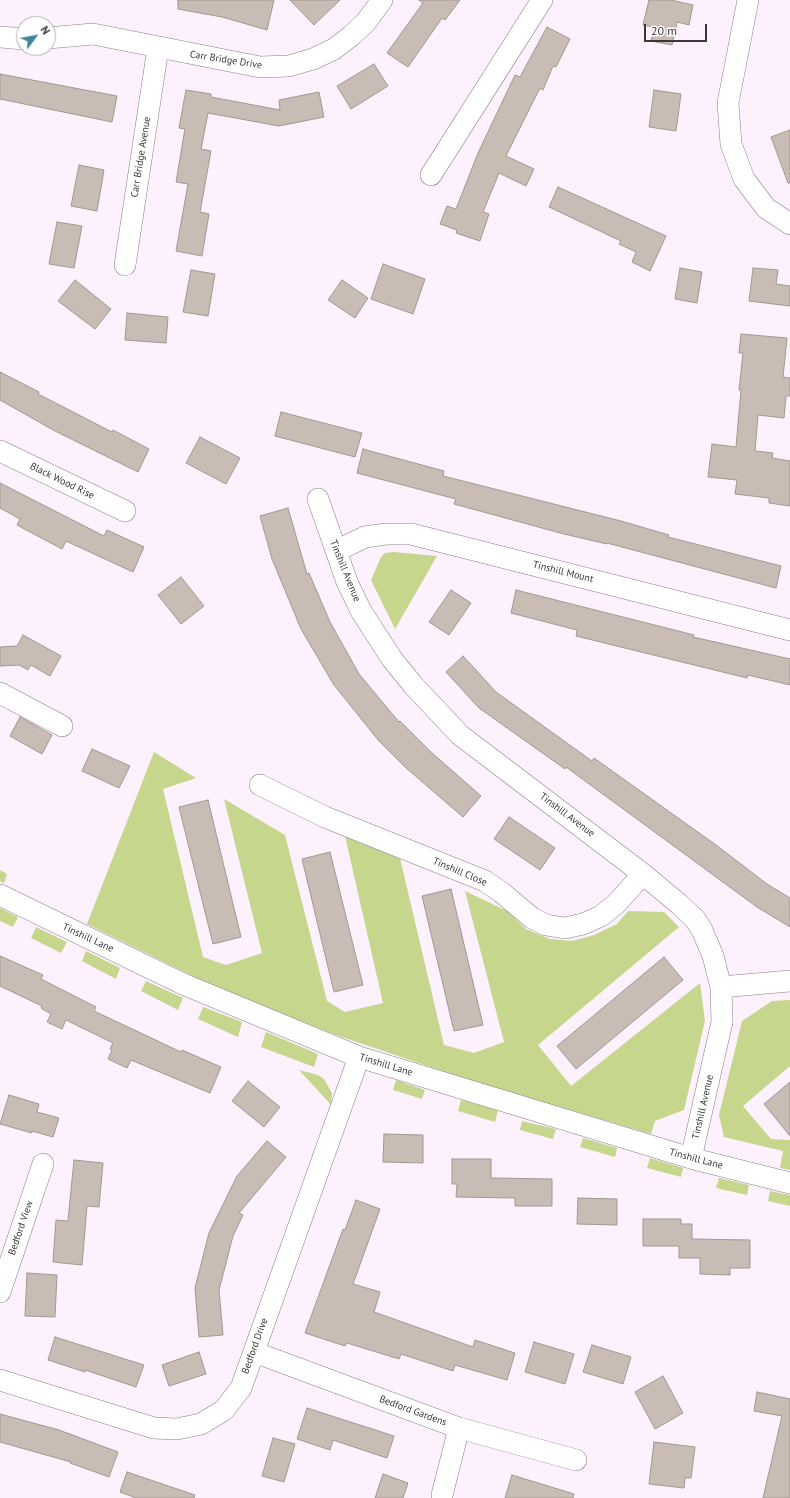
<!DOCTYPE html>
<style>
body{margin:0}
#map{position:relative;width:790px;height:1498px;overflow:hidden;background:#fcf1fc;font-family:"PT Sans",sans-serif}
canvas{display:block}
.north{position:absolute;left:16px;top:16px;width:40px;height:40px;box-sizing:border-box;background:#fff;border:1px solid #b0afb0;border-radius:50%;rotate:58deg;font-size:11px;font-weight:700;line-height:16px;text-align:center;color:#3a363a}
.north::after{content:'';display:block;margin:auto;width:14px;height:18px;background:#428595;clip-path:polygon(50% 0,100% 100%,50% 72%,0 100%)}
.scale{position:absolute;left:644px;top:24px;width:63px;height:18px;box-sizing:border-box;border:2px solid #3a363a;border-top:0;padding-left:5px;font-size:12px;line-height:14px;white-space:nowrap;color:#3a363a;-webkit-text-stroke:3px #fff;paint-order:stroke}
</style>
<div id="map">
<canvas width="790" height="1498"></canvas>
<div class="north">N</div>
<div class="scale">20 m</div>
</div>
<script>
const c = document.querySelector('canvas').getContext('2d');
c.lineJoin = 'round';
function paint(path, color) { c.fillStyle = color; c.fill(path, 'evenodd'); }
const toPath = rows => new Path2D(rows.map(r => 'M' + r).join(''));
function strokePath(path, color, width, dash) { c.strokeStyle = color; c.lineWidth = width; c.lineCap = dash ? 'butt' : 'round'; c.setLineDash(dash || []); c.stroke(path); }
function label(font, color, halo, rows, align = 'center') {
  c.font = font + ' "PT Sans",sans-serif'; c.lineWidth = 3.5; c.setLineDash([]); c.textBaseline = 'middle'; c.strokeStyle = halo; c.fillStyle = color; for (const [text, x, y, turn = 0] of rows) {
    c.save(); c.translate(x, y); c.rotate((+turn || 0) * Math.PI / 180); c.textAlign = isNaN(turn) ? turn : align; if (halo) c.strokeText(text, 0, 0); c.fillText(text, 0, 0); c.restore();
  }
}
paint(toPath([
 [393,552,437,556,395,629,371,580,381,557,385,553],
 [154,752,196,778,163,789,203,957,226,965,262,953,224,799,285,835,327,1001,345,1012,383,1003,345,836,400,858,444,1045,474,1053,504,1042,465,891,507,911,526,929,550,939,572,941,594,935,617,924,628,911,664,912,679,927,538,1045,571,1086,700,983,705,1021,684,1110,655,1121,651,1134,472,1081,336,1035,211,985,87,924],
 [0,870,7,874,4,883,0,881],
 [0,908,18,917,13,927,0,921],
 [36,927,67,942,61,953,31,938],
 [86,951,120,968,116,979,82,961],
 [146,981,183,998,178,1010,141,991],
 [790,1000,790,1066,743,1106,771,1139,790,1140,790,1170,780,1168,783,1151,724,1137,719,1115,742,1021,772,1001],
 [203,1007,242,1022,238,1037,198,1019],
 [266,1032,318,1054,314,1067,261,1047],
 [299,1070,318,1075,324,1079,332,1093,331,1105],
 [396,1080,425,1090,422,1099,393,1090],
 [461,1100,498,1110,495,1122,458,1111],
 [522,1121,556,1129,553,1139,520,1130],
 [583,1138,617,1148,615,1157,580,1147],
 [650,1158,683,1168,681,1177,647,1168],
 [719,1178,749,1185,747,1195,716,1188],
 [770,1191,790,1195,790,1206,768,1201]
]), '#c6d68d');
const building = toPath([
 [178,0,274,0,267,30,222,17,178,9,178,0],
 [290,0,340,0,314,25,290,0],
 [419,0,460,0,445,20,442,18,408,67,387,53,423,3,419,0],
 [649,0,671,0,693,5,689,25,677,22,672,45,651,41,654,27,643,25,649,0],
 [547,27,570,39,556,67,553,66,543,90,540,88,506,156,534,169,526,186,499,173,483,212,489,214,480,241,456,233,457,230,440,224,447,206,456,209,478,153,515,75,520,77,547,27],
 [374,64,388,86,351,109,337,86,374,64],
 [0,74,117,96,112,122,0,99,0,74],
 [186,90,211,94,211,97,280,110,279,100,319,92,324,117,279,126,208,113,201,149,211,151,200,212,209,214,202,256,176,251,188,184,176,182,185,129,179,128,186,90],
 [654,90,681,94,676,131,649,127,654,90],
 [790,130,790,183,788,183,771,137,790,130],
 [79,165,104,170,97,211,71,206,79,165],
 [558,187,666,236,650,271,632,262,636,252,619,244,621,241,549,207,558,187],
 [57,222,82,226,74,268,49,264,57,222],
 [383,264,425,279,413,314,371,299,383,264],
 [680,268,702,272,697,303,675,299,680,268],
 [753,268,778,270,776,284,790,286,790,306,749,301,753,268],
 [191,270,215,274,208,316,183,312,191,270],
 [75,280,111,309,95,329,58,301,75,280],
 [342,280,368,298,355,318,328,300,342,280],
 [127,313,168,317,166,343,125,340,127,313],
 [741,334,787,338,783,377,790,378,790,396,786,396,784,418,758,415,755,451,773,453,772,458,790,461,790,506,769,503,769,498,735,494,737,480,708,477,712,444,736,447,741,390,739,390,743,353,739,353,741,334],
 [0,372,39,392,38,394,112,432,113,430,149,449,138,472,55,431,0,400,0,372],
 [281,412,362,433,355,457,275,436,281,412],
 [200,437,240,458,226,484,186,463,200,437],
 [363,449,444,471,443,476,621,521,669,535,668,537,781,566,776,588,607,543,607,544,564,534,454,504,456,499,357,473,363,449],
 [0,483,104,536,107,530,144,547,133,572,66,541,62,549,17,525,20,519,0,508,0,483],
 [288,508,307,574,309,573,330,622,359,674,399,722,400,721,431,752,481,796,463,817,405,767,379,741,334,685,301,629,272,559,260,516,288,508],
 [181,577,204,606,181,624,158,595,181,577],
 [451,590,471,603,449,635,429,622,451,590],
 [516,590,694,635,693,637,790,659,790,685,748,675,747,678,576,636,577,630,511,613,516,590],
 [23,635,61,656,50,676,31,665,28,670,19,665,0,666,0,647,17,646,23,635],
 [463,656,496,692,592,761,594,758,716,845,767,884,790,898,790,927,757,907,566,767,565,769,479,708,446,672,463,656],
 [20,717,52,735,42,754,10,736,20,717],
 [92,749,130,766,119,788,82,771,92,749],
 [208,800,241,937,213,944,179,807,208,800],
 [509,817,555,848,540,870,494,839,509,817],
 [330,852,363,985,334,992,302,859,330,852],
 [451,889,483,1025,454,1031,422,896,451,889],
 [0,956,43,975,41,979,96,1007,94,1011,181,1052,182,1050,221,1067,210,1093,131,1060,127,1068,108,1059,112,1050,110,1049,113,1043,66,1020,62,1029,47,1022,51,1014,41,1008,42,1006,0,986,0,956],
 [664,957,683,980,576,1069,557,1046,664,957],
 [248,1081,280,1107,264,1127,232,1101,248,1081],
 [790,1082,790,1136,764,1104,790,1082],
 [9,1095,39,1104,37,1112,59,1118,53,1137,32,1131,32,1133,0,1124,9,1095],
 [384,1134,423,1135,423,1163,383,1162,384,1134],
 [267,1141,286,1157,239,1213,243,1215,233,1236,219,1290,223,1335,199,1337,195,1288,209,1233,237,1176,267,1141],
 [452,1159,491,1159,491,1178,552,1179,552,1206,515,1206,515,1198,456,1197,457,1184,452,1184,452,1159],
 [74,1160,103,1163,99,1207,87,1206,82,1265,53,1262,56,1220,68,1221,74,1160],
 [578,1198,617,1199,617,1225,577,1224,578,1198],
 [356,1200,380,1209,353,1284,380,1292,374,1312,473,1347,475,1340,515,1353,507,1380,455,1365,453,1371,401,1354,399,1359,347,1343,345,1346,305,1333,343,1229,345,1230,356,1200],
 [643,1219,681,1219,681,1224,692,1224,692,1239,750,1240,750,1268,730,1268,730,1275,700,1274,700,1258,679,1258,679,1246,643,1246,643,1219],
 [27,1273,57,1275,55,1317,25,1316,27,1273],
 [55,1337,144,1365,136,1387,85,1370,85,1372,48,1360,55,1337],
 [534,1342,574,1354,565,1384,525,1372,534,1342],
 [592,1345,631,1357,623,1384,583,1372,592,1345],
 [199,1352,206,1374,169,1386,162,1365,199,1352],
 [663,1376,683,1413,655,1429,635,1392,663,1376],
 [757,1392,790,1399,790,1498,763,1498,782,1416,754,1411,757,1392],
 [307,1408,394,1436,387,1458,333,1440,330,1450,297,1439,307,1408],
 [0,1414,59,1430,118,1452,109,1477,70,1463,71,1462,0,1442,0,1414],
 [273,1438,295,1444,284,1482,262,1476,273,1438],
 [654,1442,695,1447,691,1478,685,1478,684,1488,649,1484,654,1442],
 [127,1472,195,1495,194,1498,136,1498,120,1492,127,1472],
 [383,1474,408,1483,403,1498,375,1498,383,1474],
 [512,1475,574,1494,573,1498,505,1498,512,1475]
]);
paint(building, '#c8bcb4');
strokePath(building, '#a3978f', 1);
const minor = toPath([
 [748,0,728,103,731,144,744,179,766,208,790,224],
 [0,37,24,39],
 [48,38,93,34,260,67,289,66,313,59,334,49,351,36,366,22,382,0],
 [431,175,542,0],
 [125,265,158,48],
 [0,451,125,511],
 [318,499,347,582,361,611,392,659,413,685,460,735,643,874,679,904,695,919,702,930,713,956,721,987,722,1022,691,1158],
 [336,551,365,537,386,534,411,534,790,630],
 [0,693,62,726],
 [260,785,325,817,485,881,501,892,532,918,546,925,565,928,583,924,601,916,616,904,643,874],
 [0,895,183,984,359,1057,694,1159,790,1183],
 [721,987,790,981],
 [0,1292,43,1164],
 [254,1352,459,1428,576,1460],
 [0,1380,154,1428,177,1429,201,1424,224,1410,241,1388,359,1057],
 [442,1495,459,1428]
]);
strokePath(minor, '#897f89', 22);
strokePath(minor, '#fff', 21);
label('10px', '#3a363a', '#fff', [
 ["Carr Bridge Drive",226,60,9],
 ["Carr Bridge Avenue",141,157,-81],
 ["Black Wood Rise",62,481,26],
 ["Tinshill Avenue",345,571,68],
 ["Tinshill Mount",563,572,14],
 ["Tinshill Avenue",567,815,37],
 ["Tinshill Close",460,872,23],
 ["Tinshill Lane",88,938,25],
 ["Tinshill Lane",386,1065,17],
 ["Tinshill Avenue",703,1107,-77],
 ["Tinshill Lane",696,1159,15],
 ["Bedford View",21,1228,-71],
 ["Bedford Drive",255,1346,-70],
 ["Bedford Gardens",413,1411,20]
]);
</script>
